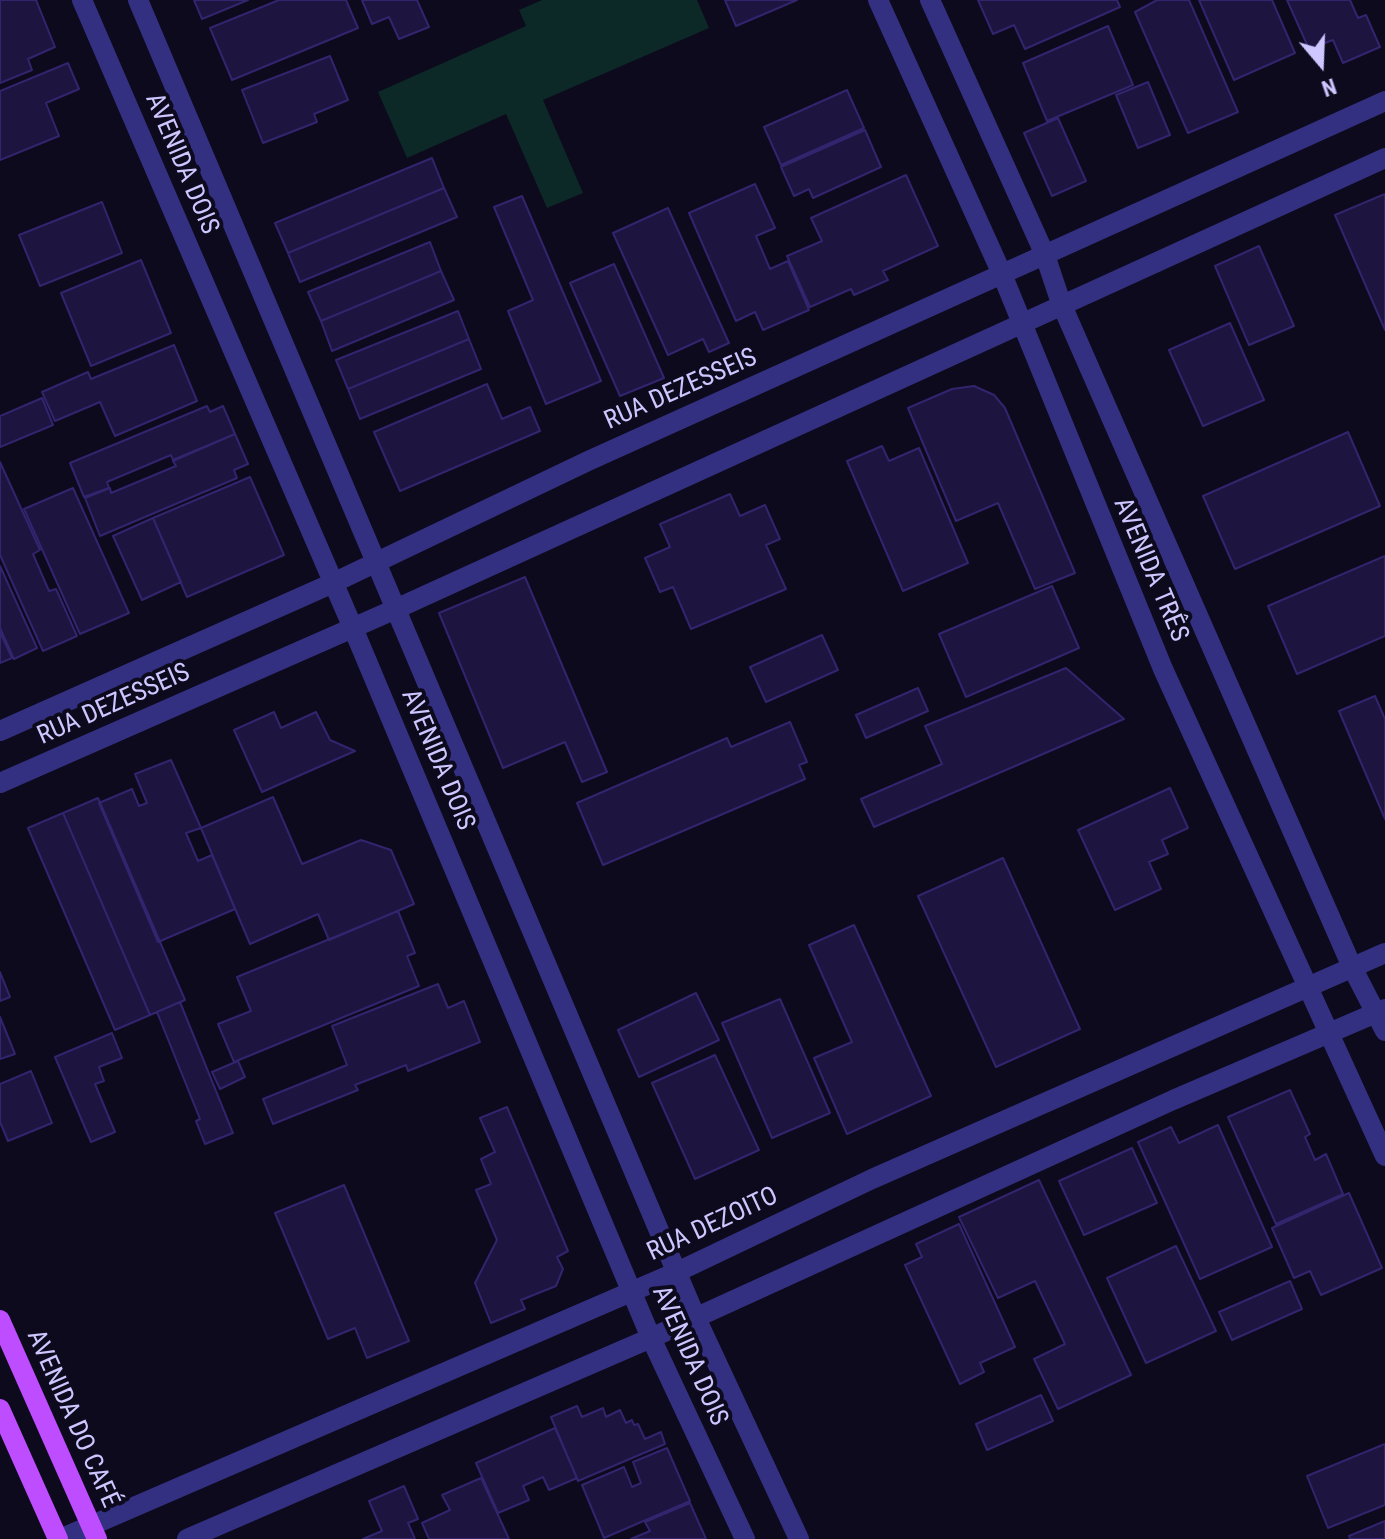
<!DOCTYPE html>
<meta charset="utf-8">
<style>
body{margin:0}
#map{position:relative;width:1385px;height:1539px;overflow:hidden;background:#0d0a1d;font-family:"Roboto Condensed",sans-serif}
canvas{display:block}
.north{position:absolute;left:1281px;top:24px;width:80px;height:80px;-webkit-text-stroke:6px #0d0a1d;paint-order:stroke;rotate:161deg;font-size:22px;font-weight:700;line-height:32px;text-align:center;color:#cdc6ff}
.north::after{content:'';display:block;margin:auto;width:28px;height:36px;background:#cdc6ff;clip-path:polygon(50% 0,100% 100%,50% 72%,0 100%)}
</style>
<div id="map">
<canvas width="1385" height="1539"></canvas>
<div class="north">N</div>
</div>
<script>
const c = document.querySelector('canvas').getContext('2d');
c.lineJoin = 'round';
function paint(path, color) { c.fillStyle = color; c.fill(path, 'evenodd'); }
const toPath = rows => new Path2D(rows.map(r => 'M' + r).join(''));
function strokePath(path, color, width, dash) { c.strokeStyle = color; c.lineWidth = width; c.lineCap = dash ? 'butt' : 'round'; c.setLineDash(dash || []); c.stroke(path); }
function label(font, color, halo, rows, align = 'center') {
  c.font = font + ' "Roboto Condensed",sans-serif'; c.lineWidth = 8; c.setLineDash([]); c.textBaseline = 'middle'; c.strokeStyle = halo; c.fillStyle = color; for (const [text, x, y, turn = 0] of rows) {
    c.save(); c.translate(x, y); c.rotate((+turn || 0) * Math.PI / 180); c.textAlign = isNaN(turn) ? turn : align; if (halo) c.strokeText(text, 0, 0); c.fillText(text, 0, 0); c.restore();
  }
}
paint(toPath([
 [542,0,697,0,709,28,543,100,583,193,547,208,506,114,407,158,378,92,526,26,519,10]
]), '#0c2827');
const building = toPath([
 [0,0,36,0,55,47,28,59,32,70,0,83,0,0],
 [194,0,248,0,202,19,194,0],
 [279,0,346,0,358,28,232,80,210,28,279,0],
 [362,0,417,0,429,27,399,39,389,17,372,24,362,0],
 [725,0,797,0,736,26,725,0],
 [978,0,1117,0,1120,7,1025,49,1014,25,993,34,978,0],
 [1157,0,1189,0,1238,112,1188,133,1135,12,1157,0],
 [1199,0,1272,0,1295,53,1234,80,1199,0],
 [1287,0,1350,0,1358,18,1366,15,1380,47,1343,63,1333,40,1309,49,1287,0],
 [1108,26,1133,85,1047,121,1023,63,1108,26],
 [330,56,348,100,314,114,317,122,263,143,242,90,330,56],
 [68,63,79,89,46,103,59,136,0,160,0,91,68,63],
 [1148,82,1170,135,1138,148,1116,95,1148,82],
 [847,90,864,128,781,165,764,127,847,90],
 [1058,118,1086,181,1052,196,1024,133,1058,118],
 [865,130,881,167,813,198,809,189,794,196,781,167,865,130],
 [432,158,444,188,288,253,275,223,432,158],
 [906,175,938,246,883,271,888,280,854,295,851,289,810,307,787,256,822,241,811,218,906,175],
 [755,184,775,228,756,236,770,269,788,261,809,310,763,330,755,312,736,321,689,213,755,184],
 [444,188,457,217,300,282,288,253,444,188],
 [1385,194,1385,330,1335,215,1385,194],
 [522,196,601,381,546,404,508,311,533,300,494,207,522,196],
 [102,202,122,253,40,286,19,235,102,202],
 [668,208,729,343,709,352,703,339,668,355,613,233,668,208],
 [430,242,441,271,321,321,308,292,430,242],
 [1259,246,1294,326,1249,345,1215,266,1259,246],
 [141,260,171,333,91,366,61,293,141,260],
 [614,264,664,378,620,396,570,283,614,264],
 [441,271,454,300,332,351,321,321,441,271],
 [458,311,469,339,348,389,336,360,458,311],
 [1230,323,1264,400,1203,426,1169,350,1230,323],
 [469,339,481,369,360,419,348,389,469,339],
 [174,345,197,401,115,436,100,402,55,421,42,392,88,372,91,379,174,345],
 [487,384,502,419,530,407,540,431,400,491,374,432,487,384],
 [974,386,994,395,1005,408,1075,573,1035,589,998,503,956,521,908,408,952,389,974,386],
 [42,398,53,425,0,447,0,416,42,398],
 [207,406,210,412,223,406,235,434,173,460,171,455,107,482,109,488,84,497,70,463,207,406],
 [1348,432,1380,506,1235,569,1203,496,1348,432],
 [235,434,248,464,234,470,237,478,100,536,85,498,110,488,111,493,176,466,173,461,235,434],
 [882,446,889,461,919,448,968,563,903,591,847,461,882,446],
 [0,462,40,550,33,554,49,591,56,589,77,636,43,651,0,555,0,462],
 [250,477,284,555,187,597,153,518,250,477],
 [73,488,129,613,80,634,24,509,73,488],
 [730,494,740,516,765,505,780,539,766,545,786,589,691,629,673,587,660,592,645,558,670,547,660,524,730,494],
 [153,518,181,582,142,600,113,536,153,518],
 [1385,556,1385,636,1297,674,1268,606,1385,556],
 [0,566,37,648,14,659,0,628,0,566],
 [525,577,607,772,582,782,565,742,503,768,439,613,525,577],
 [1052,586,1079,648,966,697,939,634,1052,586],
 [0,632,12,658,0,663,0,632],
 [822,635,838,670,766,702,750,667,822,635],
 [1066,668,1124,719,874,827,861,799,942,764,925,726,1066,668],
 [918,688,928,711,866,738,856,715,918,688],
 [1375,696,1385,719,1385,819,1339,711,1375,696],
 [274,712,281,728,316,712,330,740,355,751,262,792,234,730,274,712],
 [790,722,807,762,799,765,805,779,603,865,577,803,727,738,731,747,790,722],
 [171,760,201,828,186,833,198,861,212,855,235,909,158,942,99,803,132,789,139,806,147,803,135,774,171,760],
 [1170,788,1188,828,1162,840,1168,854,1149,862,1161,889,1115,910,1078,830,1170,788],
 [273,797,302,864,361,840,391,850,414,904,329,940,318,914,250,944,201,828,273,797],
 [98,798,185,1000,150,1015,63,813,98,798],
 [63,813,150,1015,115,1030,28,828,63,813],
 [1003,858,1080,1029,996,1067,918,896,1003,858],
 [398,911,415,953,407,956,419,986,234,1062,218,1024,251,1011,237,977,398,911],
 [854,925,931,1096,847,1134,814,1058,852,1042,809,945,854,925],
 [0,972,10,997,0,1001,0,972],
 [438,984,448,1008,464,1001,480,1042,408,1071,406,1065,355,1085,358,1090,273,1124,263,1099,347,1065,332,1026,438,984],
 [696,993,719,1040,639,1077,618,1030,696,993],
 [780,999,830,1113,772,1138,722,1023,780,999],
 [180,1002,233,1133,205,1144,196,1121,200,1119,157,1012,180,1002],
 [0,1017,15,1054,0,1059,0,1017],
 [112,1033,122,1058,99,1067,104,1081,95,1084,115,1132,91,1142,55,1057,112,1033],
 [715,1055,759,1150,695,1179,652,1083,715,1055],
 [238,1061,245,1077,220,1089,212,1072,238,1061],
 [31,1071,52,1123,8,1141,0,1122,0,1084,31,1071],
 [1290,1090,1310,1134,1305,1137,1315,1160,1326,1154,1343,1194,1276,1224,1228,1117,1290,1090],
 [507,1107,568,1251,557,1257,563,1269,556,1286,521,1300,525,1309,491,1323,475,1283,497,1240,476,1190,491,1184,481,1159,495,1152,480,1118,507,1107],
 [1218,1125,1272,1247,1200,1279,1138,1142,1171,1127,1179,1143,1218,1125],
 [1132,1148,1157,1203,1084,1235,1059,1181,1132,1148],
 [1039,1180,1131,1375,1058,1409,1034,1359,1065,1344,1035,1281,998,1298,959,1217,1039,1180],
 [344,1185,409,1341,367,1358,355,1328,328,1339,275,1213,344,1185],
 [1349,1193,1382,1268,1321,1295,1310,1271,1294,1278,1272,1228,1349,1193],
 [959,1224,1015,1347,980,1363,984,1372,960,1384,905,1265,922,1257,916,1244,959,1224],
 [1176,1246,1216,1331,1146,1363,1107,1278,1176,1246],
 [1290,1281,1302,1309,1232,1340,1219,1312,1290,1281],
 [1041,1395,1053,1421,987,1450,976,1424,1041,1395],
 [577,1406,582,1417,603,1408,606,1417,620,1410,626,1423,632,1420,634,1425,638,1424,645,1439,661,1432,665,1444,578,1481,551,1417,577,1406],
 [555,1428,577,1478,549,1490,543,1477,523,1486,529,1500,498,1513,476,1463,555,1428],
 [1385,1444,1385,1505,1328,1528,1307,1476,1385,1444],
 [667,1448,690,1501,604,1538,582,1485,624,1467,632,1487,641,1483,633,1462,667,1448],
 [481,1478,509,1539,429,1539,422,1523,450,1510,442,1495,481,1478],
 [404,1486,418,1519,408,1523,415,1539,363,1539,382,1531,369,1501,404,1486],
 [690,1503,706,1539,631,1539,650,1531,645,1522,690,1503],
 [1385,1521,1385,1539,1350,1539,1349,1536,1385,1521]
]);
paint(building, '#1d1440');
strokePath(building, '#33246e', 2);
strokePath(toPath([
 [82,0,353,628,651,1338,745,1539],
 [138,0,696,1318,799,1539],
 [878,0,1002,274,1163,669,1385,1156],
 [930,0,1045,255,1061,303,1352,967,1385,1031],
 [0,731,333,583,588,461,1385,101],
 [0,783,398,608,1385,158],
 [60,1539,677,1272,872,1179,1385,953],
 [187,1539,651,1338,1173,1100,1385,1009]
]), '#343081', 20);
strokePath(toPath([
 [0,1320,97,1539],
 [0,1409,58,1539]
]), '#be4dff', 20);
label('26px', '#cdc6ff', '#0d0a1d', [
 ["AVENIDA DOIS",181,164,67],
 ["RUA DEZESSEIS",681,390,-24],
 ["AVENIDA TRÊS",1150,570,67],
 ["RUA DEZESSEIS",114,705,-24],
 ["AVENIDA DOIS",437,760,67],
 ["RUA DEZOITO",713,1225,-25],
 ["AVENIDA DOIS",689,1356,66],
 ["AVENIDA DO CAFÉ",72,1419,66]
]);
</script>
